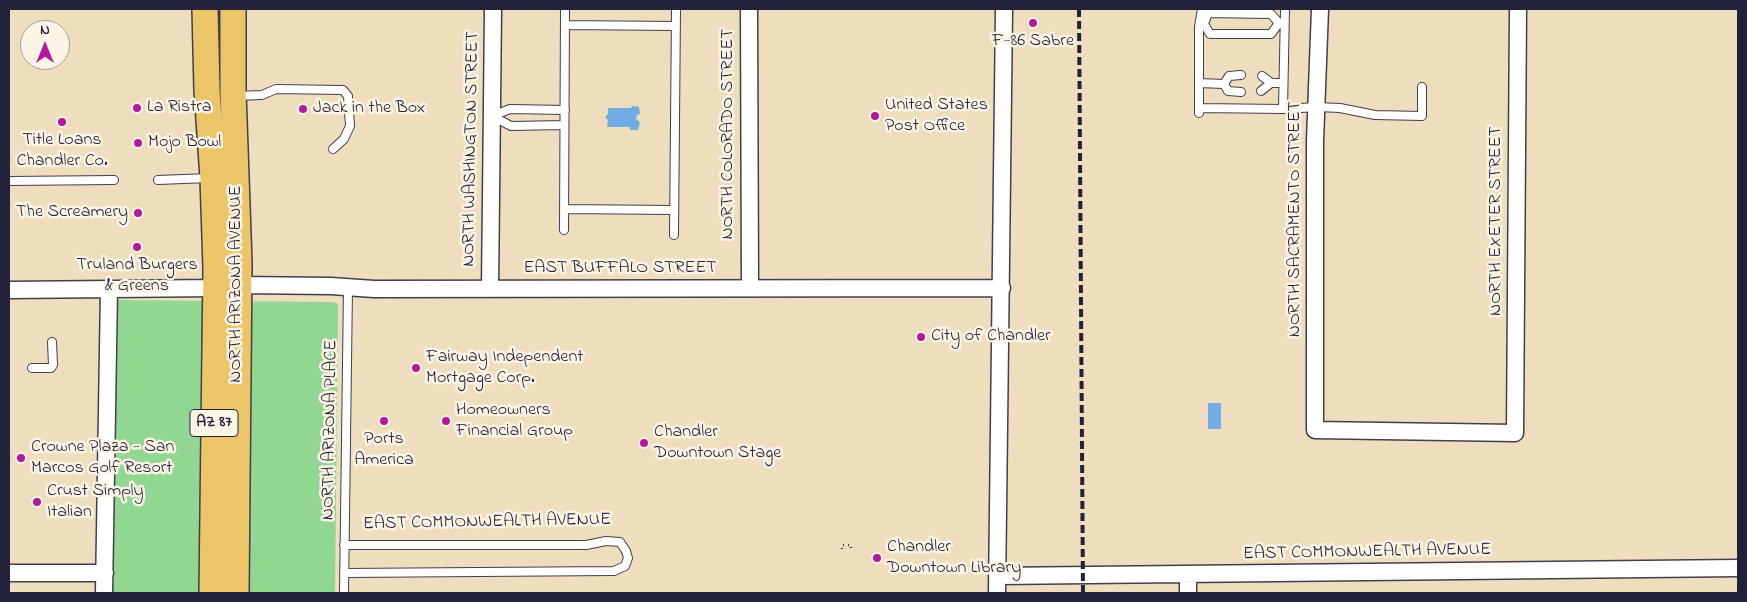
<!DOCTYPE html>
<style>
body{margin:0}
#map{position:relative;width:1747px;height:602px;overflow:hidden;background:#eedebd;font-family:"Indie Flower",sans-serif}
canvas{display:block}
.frame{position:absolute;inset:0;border:10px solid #22223b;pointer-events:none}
.north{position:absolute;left:20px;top:20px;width:50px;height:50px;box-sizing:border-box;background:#fcf5e5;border:1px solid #a5a1a1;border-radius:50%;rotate:0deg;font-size:14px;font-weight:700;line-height:20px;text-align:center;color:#22223b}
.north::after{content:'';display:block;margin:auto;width:18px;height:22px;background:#b5179e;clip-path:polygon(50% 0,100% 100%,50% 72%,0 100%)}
</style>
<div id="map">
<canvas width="1747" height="602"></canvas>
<div class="frame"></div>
<div class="north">N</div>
</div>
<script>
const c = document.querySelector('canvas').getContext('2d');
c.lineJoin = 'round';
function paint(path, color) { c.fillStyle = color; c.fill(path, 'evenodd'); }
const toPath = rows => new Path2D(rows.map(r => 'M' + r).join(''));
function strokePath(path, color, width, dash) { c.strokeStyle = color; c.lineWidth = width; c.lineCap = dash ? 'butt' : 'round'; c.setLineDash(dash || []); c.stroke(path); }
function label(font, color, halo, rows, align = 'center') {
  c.font = font + ' "Indie Flower",sans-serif'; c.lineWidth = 5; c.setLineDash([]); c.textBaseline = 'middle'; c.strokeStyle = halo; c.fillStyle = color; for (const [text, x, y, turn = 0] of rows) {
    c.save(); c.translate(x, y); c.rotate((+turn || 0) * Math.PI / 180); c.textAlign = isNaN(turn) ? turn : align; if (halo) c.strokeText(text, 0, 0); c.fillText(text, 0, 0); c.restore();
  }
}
paint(toPath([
 [117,300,332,302,338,304,335,593,113,593,116,303]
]), '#91d791');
paint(toPath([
 [632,106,639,107,640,114,637,115,636,119,640,122,638,130,630,130,630,127,607,127,608,120,605,117,608,114,608,108,631,108],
 [1208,403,1221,403,1221,429,1208,429]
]), '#70abe1');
const lane = toPath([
 [1279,23,1271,34,1210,34,1204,24,1208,13,1271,14,1279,23,1284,23],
 [565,25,676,26],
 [1262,76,1271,83,1283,83],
 [1199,83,1224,84],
 [1224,84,1229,76,1241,75],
 [1224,84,1228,91,1241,92],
 [1261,91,1271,83],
 [236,96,262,95,276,89,343,90,348,96,350,126,344,139,333,149],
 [1199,108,1283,109,1317,107,1340,108,1375,115,1422,116,1422,87],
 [1283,109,1285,9],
 [1199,113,1199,27,1202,9],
 [492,116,511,126,564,125],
 [492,116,510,109,565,110],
 [158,180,209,178],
 [9,181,114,180],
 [564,209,674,210],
 [564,230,565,9],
 [674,235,676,9],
 [32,368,51,368,53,365,52,342],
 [344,573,614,571,625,566,628,558,626,551,620,542,606,541,586,545,344,545],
 [344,593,348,287]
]);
const street = toPath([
 [749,9,750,288],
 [1320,9,1315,141,1315,430,1515,433,1518,9],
 [490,289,493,9],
 [9,290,215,288,239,285,331,286,374,289,1002,288],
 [9,573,105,573],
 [997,576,1738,568],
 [104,593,109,289],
 [997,593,1004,9],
 [1188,593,1188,575]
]);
const primary = toPath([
 [205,9,207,90,213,178,216,268,212,593],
 [233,9,233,91,239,263,236,593]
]);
strokePath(lane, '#413e4e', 10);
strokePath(street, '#413e4e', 19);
strokePath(primary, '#413e4e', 28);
strokePath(toPath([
 [842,549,842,545,851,545,851,549]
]), '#413e4e', 2.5, [1, 4]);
strokePath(lane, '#fff', 8);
strokePath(street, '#fff', 16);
strokePath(primary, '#ecc569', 25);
strokePath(toPath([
 [1079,9,1083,593]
]), '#22223b', 4, [8, 4]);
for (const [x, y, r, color] of [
 [1033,23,5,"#b5179e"],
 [137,108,5,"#b5179e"],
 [303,109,5,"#b5179e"],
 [875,116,5,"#b5179e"],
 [62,122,5,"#b5179e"],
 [138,143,5,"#b5179e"],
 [138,213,5,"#b5179e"],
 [137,247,5,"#b5179e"],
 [921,337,5,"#b5179e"],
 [416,368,5,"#b5179e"],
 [384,421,5,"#b5179e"],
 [446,421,5,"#b5179e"],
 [644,443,5,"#b5179e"],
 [21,458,5,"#b5179e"],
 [37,502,5,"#b5179e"],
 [877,558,5,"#b5179e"]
]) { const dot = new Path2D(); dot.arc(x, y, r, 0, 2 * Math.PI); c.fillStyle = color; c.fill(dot); strokePath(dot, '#fcf5e5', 2); }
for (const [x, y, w] of [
 [214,423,48]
]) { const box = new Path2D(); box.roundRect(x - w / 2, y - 13.5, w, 27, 4); c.fillStyle = '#fcf5e5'; c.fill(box); strokePath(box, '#22223b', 1); }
label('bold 16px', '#22223b', null, [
 ["AZ 87",214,423]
]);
label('18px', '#22223b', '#fcf5e5', [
 ["F-86 Sabre",1033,42,"center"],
 ["United States",885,106],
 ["Post Office",885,127],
 ["La Ristra",147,108],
 ["Jack in the Box",313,109],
 ["Title Loans",62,141,"center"],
 ["Chandler Co.",62,162,"center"],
 ["Mojo Bowl",148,143],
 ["The Screamery",128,213,"right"],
 ["Truland Burgers",137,266,"center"],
 ["& Greens",137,287,"center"],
 ["City of Chandler",931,337],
 ["Fairway Independent",426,358],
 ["Mortgage Corp.",426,379],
 ["Homeowners",456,411],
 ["Financial Group",456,432],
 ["Chandler",654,433],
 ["Downtown Stage",654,454],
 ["Ports",384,440,"center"],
 ["America",384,461,"center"],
 ["Crowne Plaza - San",31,448],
 ["Marcos Golf Resort",31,469],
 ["Crust Simply",47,492],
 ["Italian",47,513],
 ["Chandler",887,548],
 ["Downtown Library",887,569]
], 'left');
label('18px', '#22223b', '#fcf5e5', [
 ["NORTH COLORADO STREET",729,134,-90],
 ["NORTH WASHINGTON STREET",472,149,-89],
 ["NORTH SACRAMENTO STREET",1296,219,-90],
 ["NORTH EXETER STREET",1497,221,-90],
 ["EAST BUFFALO STREET",620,269],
 ["NORTH ARIZONA AVENUE",237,284,-90],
 ["NORTH ARIZONA PLACE",331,430,-89],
 ["EAST COMMONWEALTH AVENUE",487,523,-1],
 ["EAST COMMONWEALTH AVENUE",1367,553,-1]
]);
</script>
